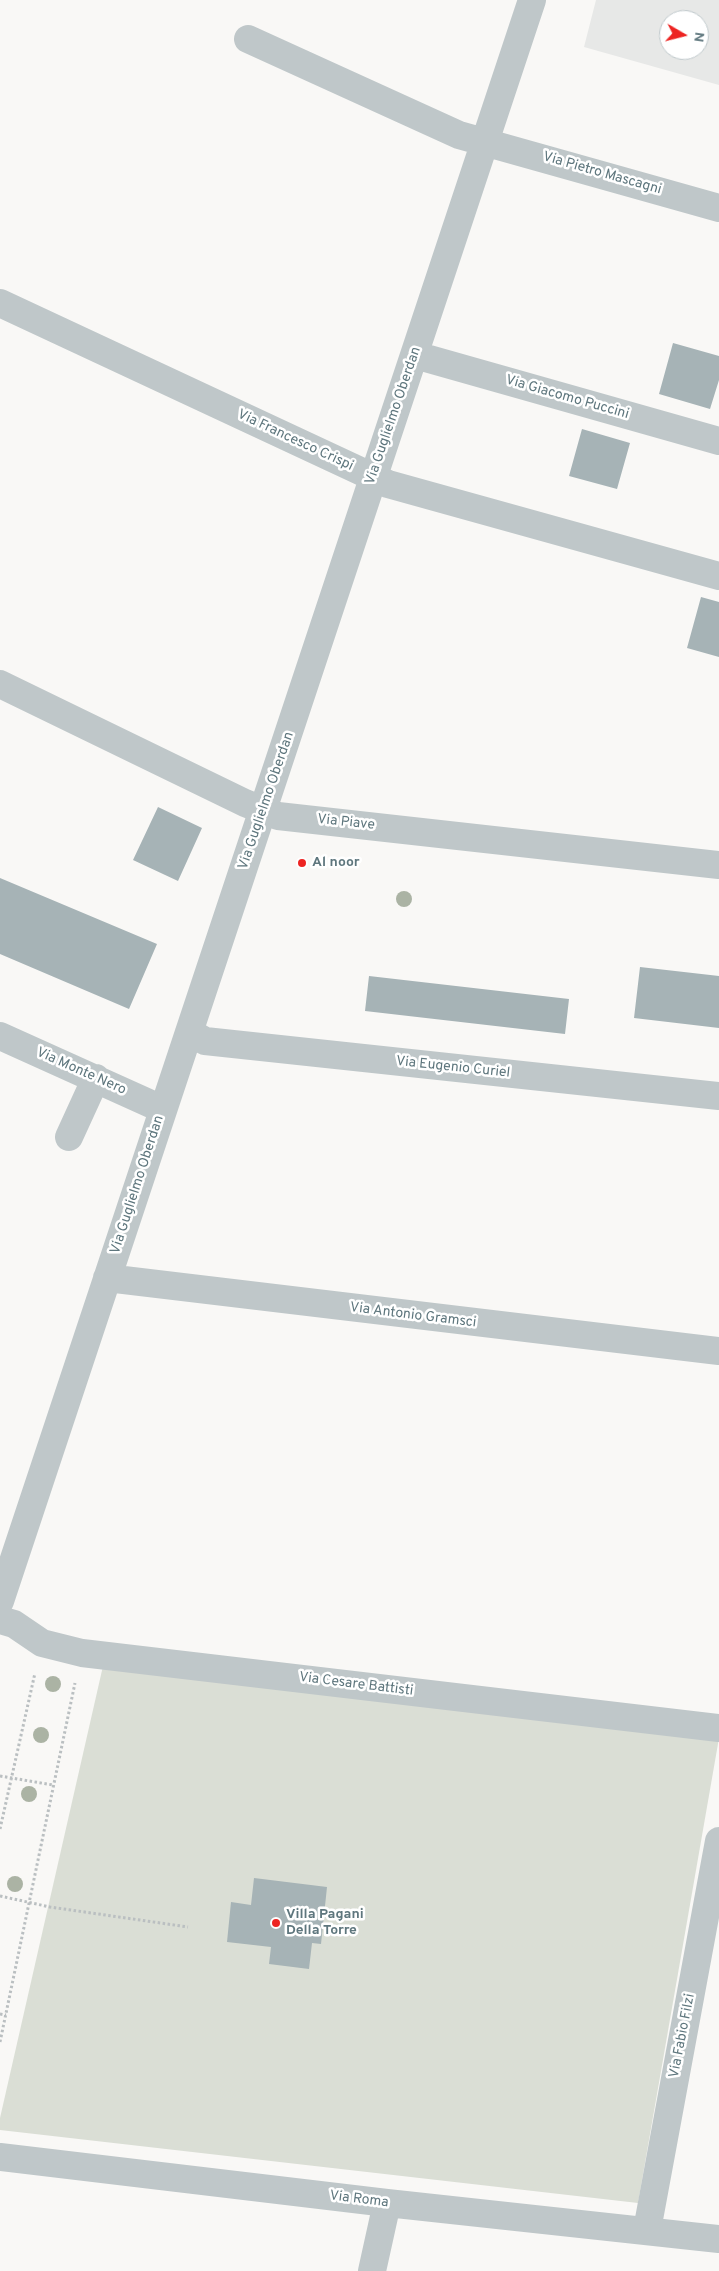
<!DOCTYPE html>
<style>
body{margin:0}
#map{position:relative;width:719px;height:2271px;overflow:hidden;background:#f9f8f6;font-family:Overpass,sans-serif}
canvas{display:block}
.north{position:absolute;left:659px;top:10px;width:50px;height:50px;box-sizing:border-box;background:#fff;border:1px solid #bfc8cb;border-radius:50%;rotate:98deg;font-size:14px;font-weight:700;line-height:20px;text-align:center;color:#5e767d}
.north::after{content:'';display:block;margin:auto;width:18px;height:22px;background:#ed2422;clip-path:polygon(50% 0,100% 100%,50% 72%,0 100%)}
</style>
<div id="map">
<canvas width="719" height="2271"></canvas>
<div class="north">N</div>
</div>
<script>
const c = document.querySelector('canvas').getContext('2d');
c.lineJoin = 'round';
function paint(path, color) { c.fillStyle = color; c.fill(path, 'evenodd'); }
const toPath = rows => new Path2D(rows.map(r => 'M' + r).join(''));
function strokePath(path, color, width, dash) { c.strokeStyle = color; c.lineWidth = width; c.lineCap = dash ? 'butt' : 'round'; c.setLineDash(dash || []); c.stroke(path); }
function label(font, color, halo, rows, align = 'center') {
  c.font = font + ' Overpass,sans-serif'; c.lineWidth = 5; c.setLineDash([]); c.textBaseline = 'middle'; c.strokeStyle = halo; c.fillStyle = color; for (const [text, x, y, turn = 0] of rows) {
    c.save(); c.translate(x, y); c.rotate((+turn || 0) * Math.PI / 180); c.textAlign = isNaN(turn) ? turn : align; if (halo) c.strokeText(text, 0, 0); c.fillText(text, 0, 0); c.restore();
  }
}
paint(toPath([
 [596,0,719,0,719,85,584,47],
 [669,20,699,20,699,50,669,50]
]), '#e7e8e7');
paint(toPath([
 [103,1666,719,1738,638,2203,0,2130,0,2118]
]), '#daded5');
paint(toPath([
 [673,343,719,356,719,380,710,409,659,394],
 [582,429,630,443,617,489,569,476],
 [701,597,719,602,719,657,687,648],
 [158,807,202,828,178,881,133,860],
 [0,878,157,944,129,1009,0,954],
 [640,967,719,976,719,1028,634,1018],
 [369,976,569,999,565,1034,365,1011],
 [254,1878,327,1887,321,1944,312,1943,309,1969,269,1964,271,1947,227,1942,231,1902,251,1905]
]), '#a6b3b6');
strokePath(toPath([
 [0,1776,53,1785],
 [0,1829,35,1673],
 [0,1896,50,1907,188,1927],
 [0,2014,6,2015],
 [0,2042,75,1683]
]), '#babfc1', 3, [2.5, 2.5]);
strokePath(toPath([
 [248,39,459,135,719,208],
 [0,303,388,484,719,576],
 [415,355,719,441],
 [0,684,245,803,278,816,719,865],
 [189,1032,205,1041,719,1096],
 [0,1036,162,1109],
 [69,1137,96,1078],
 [107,1278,719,1351],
 [0,1601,532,0],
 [0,1620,14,1624,42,1643,82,1653,719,1728],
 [0,2157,387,2203,719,2239],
 [647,2230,719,1841],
 [372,2271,387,2203]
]), '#bfc7c9', 28);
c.fillStyle = '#abb3a4';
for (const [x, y] of [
 [404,899],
 [53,1684],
 [41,1735],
 [29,1794],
 [15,1884]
]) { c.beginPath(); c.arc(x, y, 8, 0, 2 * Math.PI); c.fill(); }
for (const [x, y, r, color] of [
 [302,863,5,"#ed2422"],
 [276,1923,5,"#ed2422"]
]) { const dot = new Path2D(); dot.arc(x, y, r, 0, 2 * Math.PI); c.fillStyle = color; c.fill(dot); strokePath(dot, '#fff', 2); }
label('14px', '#5e767d', '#fff', [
 ["Via Pietro Mascagni",602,174,16],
 ["Via Giacomo Puccini",567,398,16],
 ["Via Guglielmo Oberdan",394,416,-71],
 ["Via Francesco Crispi",295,441,25],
 ["Via Guglielmo Oberdan",267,801,-71],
 ["Via Piave",346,823,6],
 ["Via Eugenio Curiel",453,1068,6],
 ["Via Monte Nero",81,1072,24],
 ["Via Guglielmo Oberdan",138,1185,-72],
 ["Via Antonio Gramsci",413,1316,7],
 ["Via Cesare Battisti",356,1685,7],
 ["Via Fabio Filzi",683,2036,-79],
 ["Via Roma",359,2200,7]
]);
label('bold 14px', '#5e767d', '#fff', [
 ["Al noor",312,863],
 ["Villa Pagani",286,1915],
 ["Della Torre",286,1931]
], 'left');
</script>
